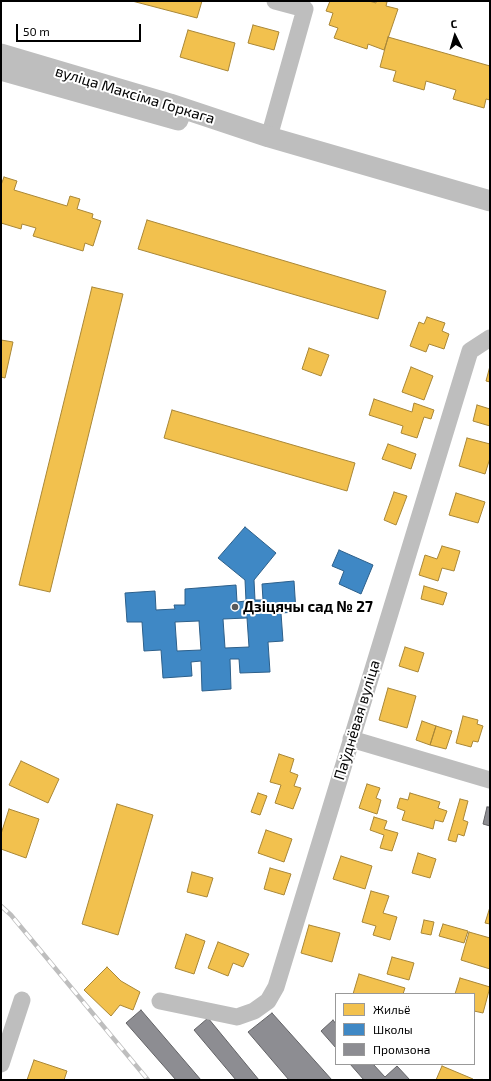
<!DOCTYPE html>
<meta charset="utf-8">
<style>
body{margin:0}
#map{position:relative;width:491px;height:1081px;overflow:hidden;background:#fff;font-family:"Exo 2",sans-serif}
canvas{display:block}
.frame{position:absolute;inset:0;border:2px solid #000;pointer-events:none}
.legend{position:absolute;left:335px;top:993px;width:140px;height:72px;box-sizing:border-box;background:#fff;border:1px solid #999;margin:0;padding:5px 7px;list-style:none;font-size:12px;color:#000}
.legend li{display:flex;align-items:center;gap:8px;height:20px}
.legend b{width:20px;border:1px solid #999}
.north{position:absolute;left:435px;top:16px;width:40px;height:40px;-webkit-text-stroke:3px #fff;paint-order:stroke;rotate:355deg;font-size:11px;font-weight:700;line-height:16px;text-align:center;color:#000}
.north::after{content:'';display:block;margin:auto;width:14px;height:18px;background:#000;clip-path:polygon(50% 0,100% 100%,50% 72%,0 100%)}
.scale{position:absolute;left:16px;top:24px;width:125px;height:18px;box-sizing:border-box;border:2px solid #000;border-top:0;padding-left:5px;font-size:12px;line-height:14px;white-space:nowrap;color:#000;-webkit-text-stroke:3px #fff;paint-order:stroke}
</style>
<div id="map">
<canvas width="491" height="1081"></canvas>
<div class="frame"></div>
<ul class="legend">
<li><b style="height:11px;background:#f2c14e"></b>Жильё</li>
<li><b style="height:11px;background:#3f88c5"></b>Школы</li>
<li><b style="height:11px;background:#8d8d92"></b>Промзона</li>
</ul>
<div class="north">С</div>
<div class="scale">50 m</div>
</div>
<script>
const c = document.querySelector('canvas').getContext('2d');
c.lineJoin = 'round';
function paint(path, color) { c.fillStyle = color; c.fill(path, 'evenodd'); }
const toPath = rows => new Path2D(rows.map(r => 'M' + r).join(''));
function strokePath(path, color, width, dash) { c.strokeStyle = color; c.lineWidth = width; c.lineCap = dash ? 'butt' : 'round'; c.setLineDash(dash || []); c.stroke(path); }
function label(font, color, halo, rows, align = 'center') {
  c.font = font + ' "Exo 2",sans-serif'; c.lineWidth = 4; c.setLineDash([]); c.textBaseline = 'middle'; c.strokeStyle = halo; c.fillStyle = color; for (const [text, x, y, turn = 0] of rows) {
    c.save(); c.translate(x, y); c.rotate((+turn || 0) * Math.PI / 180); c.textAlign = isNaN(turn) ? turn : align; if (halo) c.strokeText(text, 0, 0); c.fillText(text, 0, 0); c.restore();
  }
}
const homes = toPath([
 [132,1,202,1,197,18,132,1],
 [330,1,369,1,376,3,376,1,383,1,387,2,386,6,398,9,384,50,368,44,367,49,334,38,338,28,329,25,333,13,326,11,330,1],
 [253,25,279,32,274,50,248,43,253,25],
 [188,30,235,43,228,71,180,57,188,30],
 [388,37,490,66,490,100,486,99,484,108,453,99,456,90,426,81,424,90,393,81,396,71,380,67,388,37],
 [4,177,17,181,14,190,67,206,70,196,80,199,77,209,93,214,92,218,101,221,93,246,85,243,83,251,33,236,36,228,22,224,21,229,1,223,1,185,4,177],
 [147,220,386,291,378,319,138,249,147,220],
 [92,287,123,294,50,592,19,585,92,287],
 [427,317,445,323,442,331,449,334,444,349,429,344,426,352,410,346,419,322,424,324,427,317],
 [1,340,13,342,5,378,1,377,1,340],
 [309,348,329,355,321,376,302,369,309,348],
 [490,366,490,382,486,381,490,366],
 [411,367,433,376,424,400,402,392,411,367],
 [374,399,412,412,414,403,434,410,431,419,424,417,417,438,401,433,403,426,369,415,374,399],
 [477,405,490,409,490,426,473,421,477,405],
 [172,410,355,463,347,491,164,438,172,410],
 [467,438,490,444,490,458,485,474,459,466,467,438],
 [388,444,416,454,411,469,382,459,388,444],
 [394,492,407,496,396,525,384,520,394,492],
 [456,493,485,502,478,523,449,515,456,493],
 [442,546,460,551,454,571,442,568,438,581,419,575,425,555,437,559,442,546],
 [424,586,447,593,443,605,421,599,424,586],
 [405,647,424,653,418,672,399,666,405,647],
 [388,688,416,696,407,728,379,720,388,688],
 [463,716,478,720,477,724,483,726,478,742,473,741,471,747,456,743,463,716],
 [422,721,436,726,430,745,416,740,422,721],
 [436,726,452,731,446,749,430,745,436,726],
 [279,754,294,759,290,772,298,775,294,786,301,788,293,809,275,803,281,785,270,782,279,754],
 [21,761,59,779,48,803,9,785,21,761],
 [367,784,380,788,376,798,381,800,377,814,359,808,367,784],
 [258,793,267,796,260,815,251,812,258,793],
 [410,793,440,802,438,808,447,811,443,822,435,820,433,829,402,820,405,811,397,808,400,798,408,800,410,793],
 [460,799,468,801,463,820,468,822,464,836,458,834,456,842,448,840,460,799],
 [117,804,153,815,118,935,82,924,117,804],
 [9,809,39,819,26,858,1,849,1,834,9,809],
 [374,817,387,821,384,829,398,833,392,851,380,848,384,835,370,830,374,817],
 [266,830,292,839,284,862,258,853,266,830],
 [418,853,436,859,430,878,412,873,418,853],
 [341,856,372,866,365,889,333,879,341,856],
 [270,868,291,874,284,895,264,889,270,868],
 [192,872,213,878,207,897,187,892,192,872],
 [371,891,389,896,383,913,397,917,390,940,373,935,376,926,362,922,371,891],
 [490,907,490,924,485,923,490,907],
 [424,920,434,922,431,935,421,933,424,920],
 [443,924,468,931,464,943,439,936,443,924],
 [309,925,340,933,332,962,301,953,309,925],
 [469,932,490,938,490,969,461,960,469,932],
 [186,934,205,941,194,974,175,968,186,934],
 [218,942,249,954,243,967,233,963,228,976,208,968,218,942],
 [392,957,414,963,409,980,387,974,392,957],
 [107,967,121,981,140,992,133,1010,120,1005,111,1016,84,990,107,967],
 [359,974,405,988,403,994,353,994,359,974],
 [460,978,490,987,483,1013,474,1011,474,994,455,994,460,978],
 [34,1060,67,1071,64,1080,27,1080,34,1060],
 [442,1066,473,1079,472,1080,436,1080,442,1066]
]);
paint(homes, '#f2c14e');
strokePath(homes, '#a98737', 1);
const schools = toPath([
 [245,527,276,553,254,580,255,600,263,600,262,584,294,581,296,612,281,613,283,641,268,642,270,672,240,673,239,659,230,659,231,689,202,691,201,661,191,662,192,676,163,678,161,650,144,651,142,622,127,622,125,593,155,591,156,610,175,609,174,605,185,605,185,589,236,585,237,602,246,601,245,580,218,558,245,527],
 [247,618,249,647,225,648,223,619,247,618],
 [199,621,201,650,177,651,175,622,199,621],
 [339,550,373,565,361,594,339,584,344,571,332,566,339,550]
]);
paint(schools, '#3f88c5');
strokePath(schools, '#2c5f8a', 1);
const industry = toPath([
 [487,807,490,807,490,826,483,824,487,807],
 [141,1010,201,1080,176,1080,126,1023,141,1010],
 [272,1013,332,1080,289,1080,248,1032,272,1013],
 [208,1018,259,1080,236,1080,194,1030,208,1018],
 [333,1020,336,1024,336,1048,321,1031,333,1020],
 [350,1064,373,1064,385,1077,397,1066,410,1080,364,1080,350,1064]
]);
paint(industry, '#8d8d92');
strokePath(industry, '#636366', 1);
strokePath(toPath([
 [269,137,305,9,275,1],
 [351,739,490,780],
 [160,1001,237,1017,254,1011,268,1001,276,987,470,351,490,338],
 [1,1064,22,1000]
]), '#bebebe', 17);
strokePath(toPath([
 [1,54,170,104,269,137,490,201],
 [1,70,178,120]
]), '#bebebe', 21);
const rail = toPath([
 [1,906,11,915,148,1080]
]);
strokePath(rail, '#bebebe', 4.5);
strokePath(rail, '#fff', 3, [9]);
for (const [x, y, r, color] of [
 [235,607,4,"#595959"]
]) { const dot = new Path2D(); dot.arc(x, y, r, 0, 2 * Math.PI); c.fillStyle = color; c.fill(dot); strokePath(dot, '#fff', 1.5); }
label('15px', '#000', '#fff', [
 ["вуліца Максіма Горкага",135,95,17],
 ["Паўднёвая вуліца",357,720,-73]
]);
label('bold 15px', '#000', '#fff', [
 ["Дзіцячы сад № 27",243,607]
], 'left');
</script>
